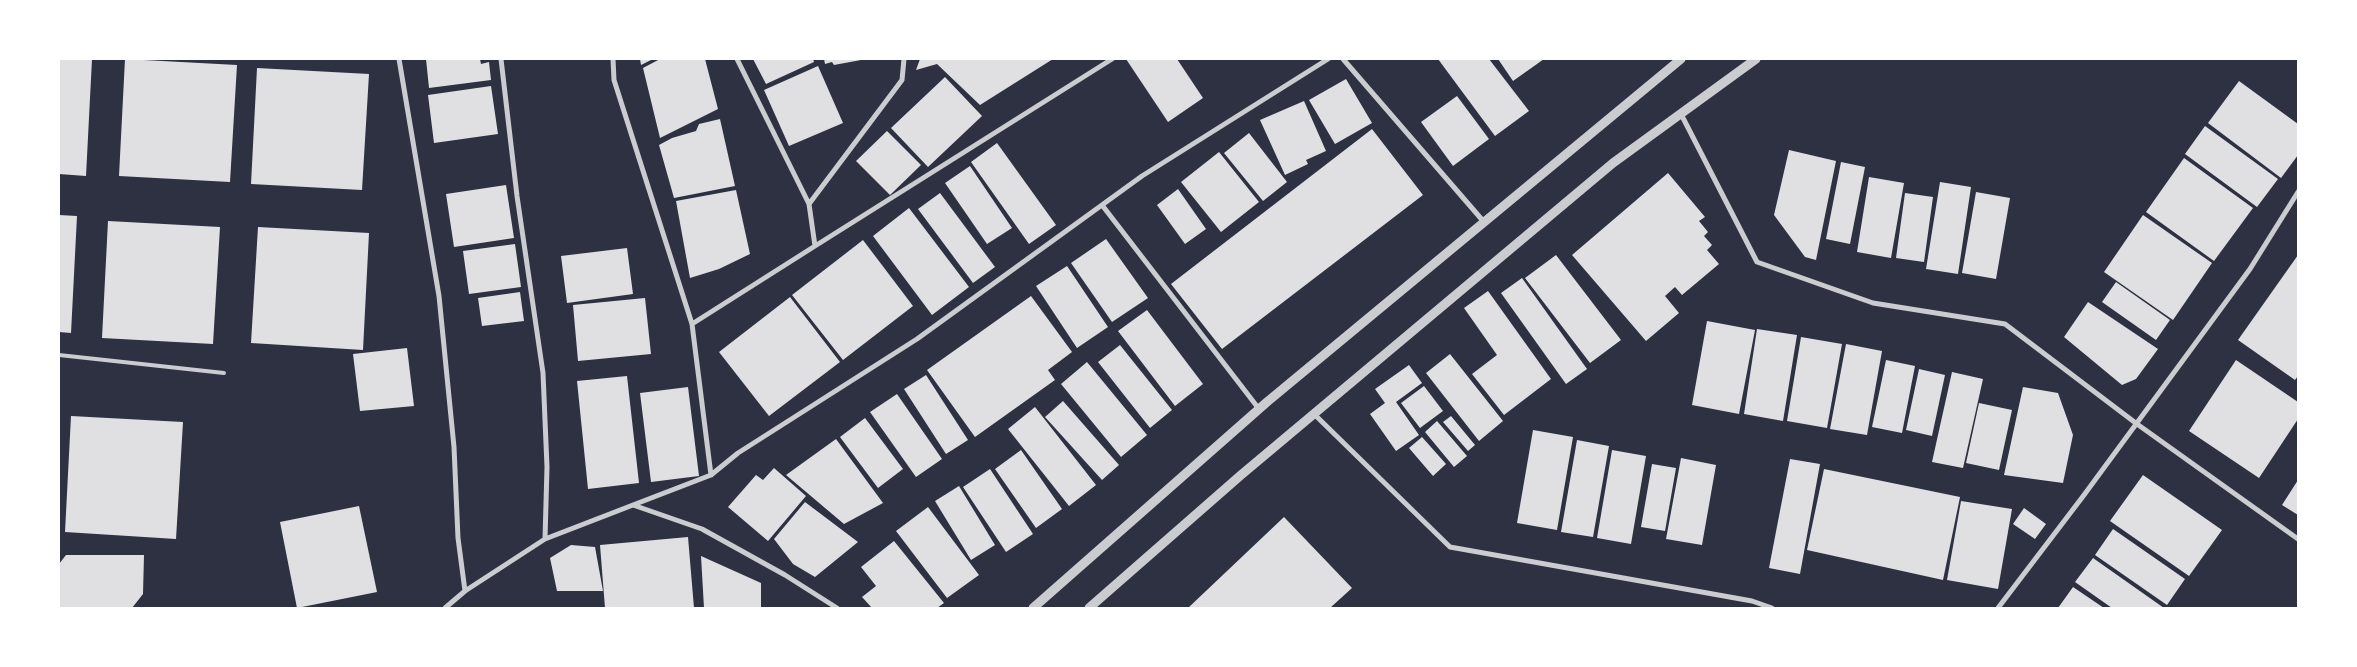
<!DOCTYPE html>
<style>
body{margin:0}
#map{position:relative;width:2357px;height:667px;overflow:hidden;background:#2d3142;font-family:"DejaVu Sans",sans-serif}
canvas{display:block}
.frame{position:absolute;inset:0;border:60px solid #fff;pointer-events:none}
</style>
<div id="map">
<canvas width="2357" height="667"></canvas>
<div class="frame"></div>
</div>
<script>
const c = document.querySelector('canvas').getContext('2d');
c.lineJoin = 'round';
function paint(path, color) { c.fillStyle = color; c.fill(path, 'evenodd'); }
const toPath = rows => new Path2D(rows.map(r => 'M' + r).join(''));
function strokePath(path, color, width, dash) { c.strokeStyle = color; c.lineWidth = width; c.lineCap = dash ? 'butt' : 'round'; c.setLineDash(dash || []); c.stroke(path); }
paint(toPath([
 [59,59,92,59,86,176,59,174],
 [125,59,237,65,230,182,119,176],
 [426,59,480,59,481,64,489,62,491,80,429,88],
 [640,59,653,59,641,65],
 [660,59,705,59,718,109,660,138,643,68],
 [753,59,813,59,814,62,766,84],
 [824,59,861,59,861,60,834,65,832,62,825,64],
 [920,59,1053,59,980,105,937,64,916,70],
 [1126,59,1177,59,1203,98,1168,122],
 [1438,59,1489,59,1529,111,1495,136],
 [1498,59,1544,59,1513,81],
 [818,66,843,123,789,146,764,90],
 [257,68,369,74,362,190,251,184],
 [945,77,982,116,928,167,891,128],
 [1346,79,1372,123,1335,144,1309,100],
 [2239,81,2298,124,2298,155,2281,178,2208,123],
 [491,86,498,134,434,143,428,95],
 [1457,96,1489,139,1453,166,1421,122],
 [1304,101,1326,151,1306,160,1308,164,1285,175,1260,120],
 [720,119,735,186,674,198,659,145,672,138,696,131,699,124],
 [2205,126,2278,179,2257,207,2185,154],
 [1372,129,1423,195,1222,349,1171,284],
 [887,131,921,165,890,195,856,161],
 [1249,133,1287,182,1263,201,1224,153],
 [997,143,1056,225,1029,244,971,162],
 [1789,150,1836,161,1816,260,1805,257,1774,215],
 [1219,152,1259,202,1221,232,1181,182],
 [2184,158,2253,208,2214,261,2146,212],
 [1841,162,1865,167,1850,244,1826,239],
 [970,166,1012,228,987,244,945,183],
 [1668,173,1705,217,1699,221,1708,232,1704,236,1712,245,1707,250,1719,264,1682,295,1675,287,1665,296,1679,313,1646,341,1572,255],
 [1869,177,1904,183,1891,258,1857,252],
 [1940,182,1971,187,1958,274,1926,269],
 [506,185,514,238,454,247,446,194],
 [1178,189,1206,229,1185,244,1157,205],
 [736,190,750,254,719,269,690,278,676,201],
 [1976,192,2010,198,1996,279,1962,273],
 [940,193,995,267,973,283,918,209],
 [1905,193,1933,197,1924,262,1896,258],
 [909,208,969,287,932,315,873,236],
 [59,215,77,216,71,333,59,332],
 [2143,215,2212,263,2173,320,2104,272],
 [108,221,220,227,213,344,102,338],
 [258,227,369,233,363,350,251,343],
 [1106,239,1148,298,1112,322,1071,263],
 [863,240,913,306,843,360,792,295],
 [515,244,521,287,469,294,463,251],
 [627,248,633,294,567,303,561,256],
 [1556,255,1621,340,1590,363,1525,278],
 [2298,255,2298,376,2295,380,2238,340],
 [1067,266,1108,327,1077,348,1036,286],
 [1522,278,1587,369,1566,384,1501,293],
 [2116,282,2170,320,2156,340,2102,302],
 [1488,291,1551,379,1504,415,1472,374,1497,355,1464,308],
 [520,292,524,321,482,326,478,298],
 [1031,296,1072,352,1048,370,1055,380,975,437,927,370],
 [790,297,840,362,769,416,719,352],
 [645,298,651,354,578,361,573,305],
 [2088,302,2158,349,2136,379,2122,385,2064,337],
 [1147,310,1203,384,1175,406,1118,331],
 [1707,321,1755,330,1739,414,1692,405],
 [1757,329,1797,335,1783,421,1744,414],
 [1801,337,1842,344,1827,428,1787,421],
 [1846,344,1882,351,1867,435,1830,429],
 [1120,345,1172,410,1150,428,1098,362],
 [407,348,414,406,360,411,353,354],
 [1450,354,1503,421,1479,441,1426,373],
 [1886,360,1915,366,1902,433,1872,427],
 [2236,360,2298,402,2298,419,2259,478,2189,431],
 [1087,362,1147,435,1121,457,1061,384],
 [1409,365,1422,383,1396,402,1419,435,1396,451,1370,414,1385,403,1375,389],
 [1919,369,1945,375,1932,436,1906,430],
 [1952,372,1983,379,1963,468,1932,462],
 [926,375,968,440,946,454,904,389],
 [627,376,639,483,588,489,577,381],
 [1424,386,1443,411,1420,428,1401,403],
 [688,387,699,476,651,482,640,393],
 [2023,387,2058,393,2073,435,2063,483,2004,475],
 [897,394,942,459,916,477,870,412],
 [1063,401,1119,465,1102,480,1045,417],
 [1979,403,2012,410,1999,470,1966,463],
 [1035,407,1096,485,1069,506,1008,429],
 [71,416,183,422,176,539,65,532],
 [1451,416,1475,445,1468,451,1443,422],
 [865,418,903,469,878,488,840,437],
 [1437,421,1467,456,1454,467,1425,432],
 [1533,430,1573,437,1557,530,1517,523],
 [1422,437,1446,464,1433,476,1409,448],
 [836,439,883,503,844,524,786,475],
 [1577,440,1609,446,1593,537,1561,532],
 [1021,450,1062,509,1036,528,995,469],
 [1612,450,1646,456,1631,544,1597,538],
 [1681,458,1716,465,1702,545,1666,539],
 [1790,459,1820,464,1800,574,1769,568],
 [1652,464,1676,468,1665,531,1641,527],
 [774,468,806,496,768,541,728,507,756,475,763,480],
 [990,469,1033,534,1006,552,963,487],
 [1824,469,1960,497,1943,580,1807,550],
 [2143,475,2222,530,2189,576,2110,521],
 [2298,480,2298,515,2282,505],
 [959,486,995,545,971,560,935,501],
 [1961,501,2012,509,1998,589,1947,580],
 [805,502,858,542,815,577,793,564,774,539],
 [359,506,377,592,297,608,280,522],
 [928,507,979,575,947,598,896,531],
 [2024,508,2046,524,2035,539,2013,524],
 [1284,517,1352,588,1330,608,1188,608],
 [2113,529,2185,579,2167,605,2095,555],
 [688,537,694,608,605,608,600,545],
 [894,541,944,603,937,608,872,608,862,597,876,586,861,567],
 [571,545,595,547,603,591,557,591,550,558],
 [66,555,144,555,143,594,132,608,59,608,59,564],
 [701,556,761,583,761,608,704,608],
 [2093,558,2164,608,2112,608,2075,582],
 [2073,587,2104,608,2058,608]
]), '#e0e0e3');
strokePath(toPath([
 [59,355,224,373]
]), '#caccd0', 4);
strokePath(toPath([
 [399,59,439,296,454,447,458,538,465,591],
 [501,59,517,196,543,373,547,467,545,539],
 [613,59,614,80,692,324,711,475],
 [1343,59,1484,222],
 [1681,114,1757,262,1873,303,2005,324,2137,424,2298,539],
 [809,204,902,80,904,59],
 [1102,205,1259,409],
 [815,246,1112,59],
 [692,324,815,246,809,204,737,59],
 [1314,414,1450,547,1752,601,1772,608],
 [633,505,711,475,738,453,917,339,1142,176,1328,59],
 [445,608,465,591,545,539,633,505,702,529,785,575,837,608],
 [1998,608,2084,495,2250,269,2298,192]
]), '#caccd0', 5);
strokePath(toPath([
 [1033,608,1267,402,1681,59],
 [1089,608,1241,475,1613,163,1756,59]
]), '#caccd0', 9);
</script>
